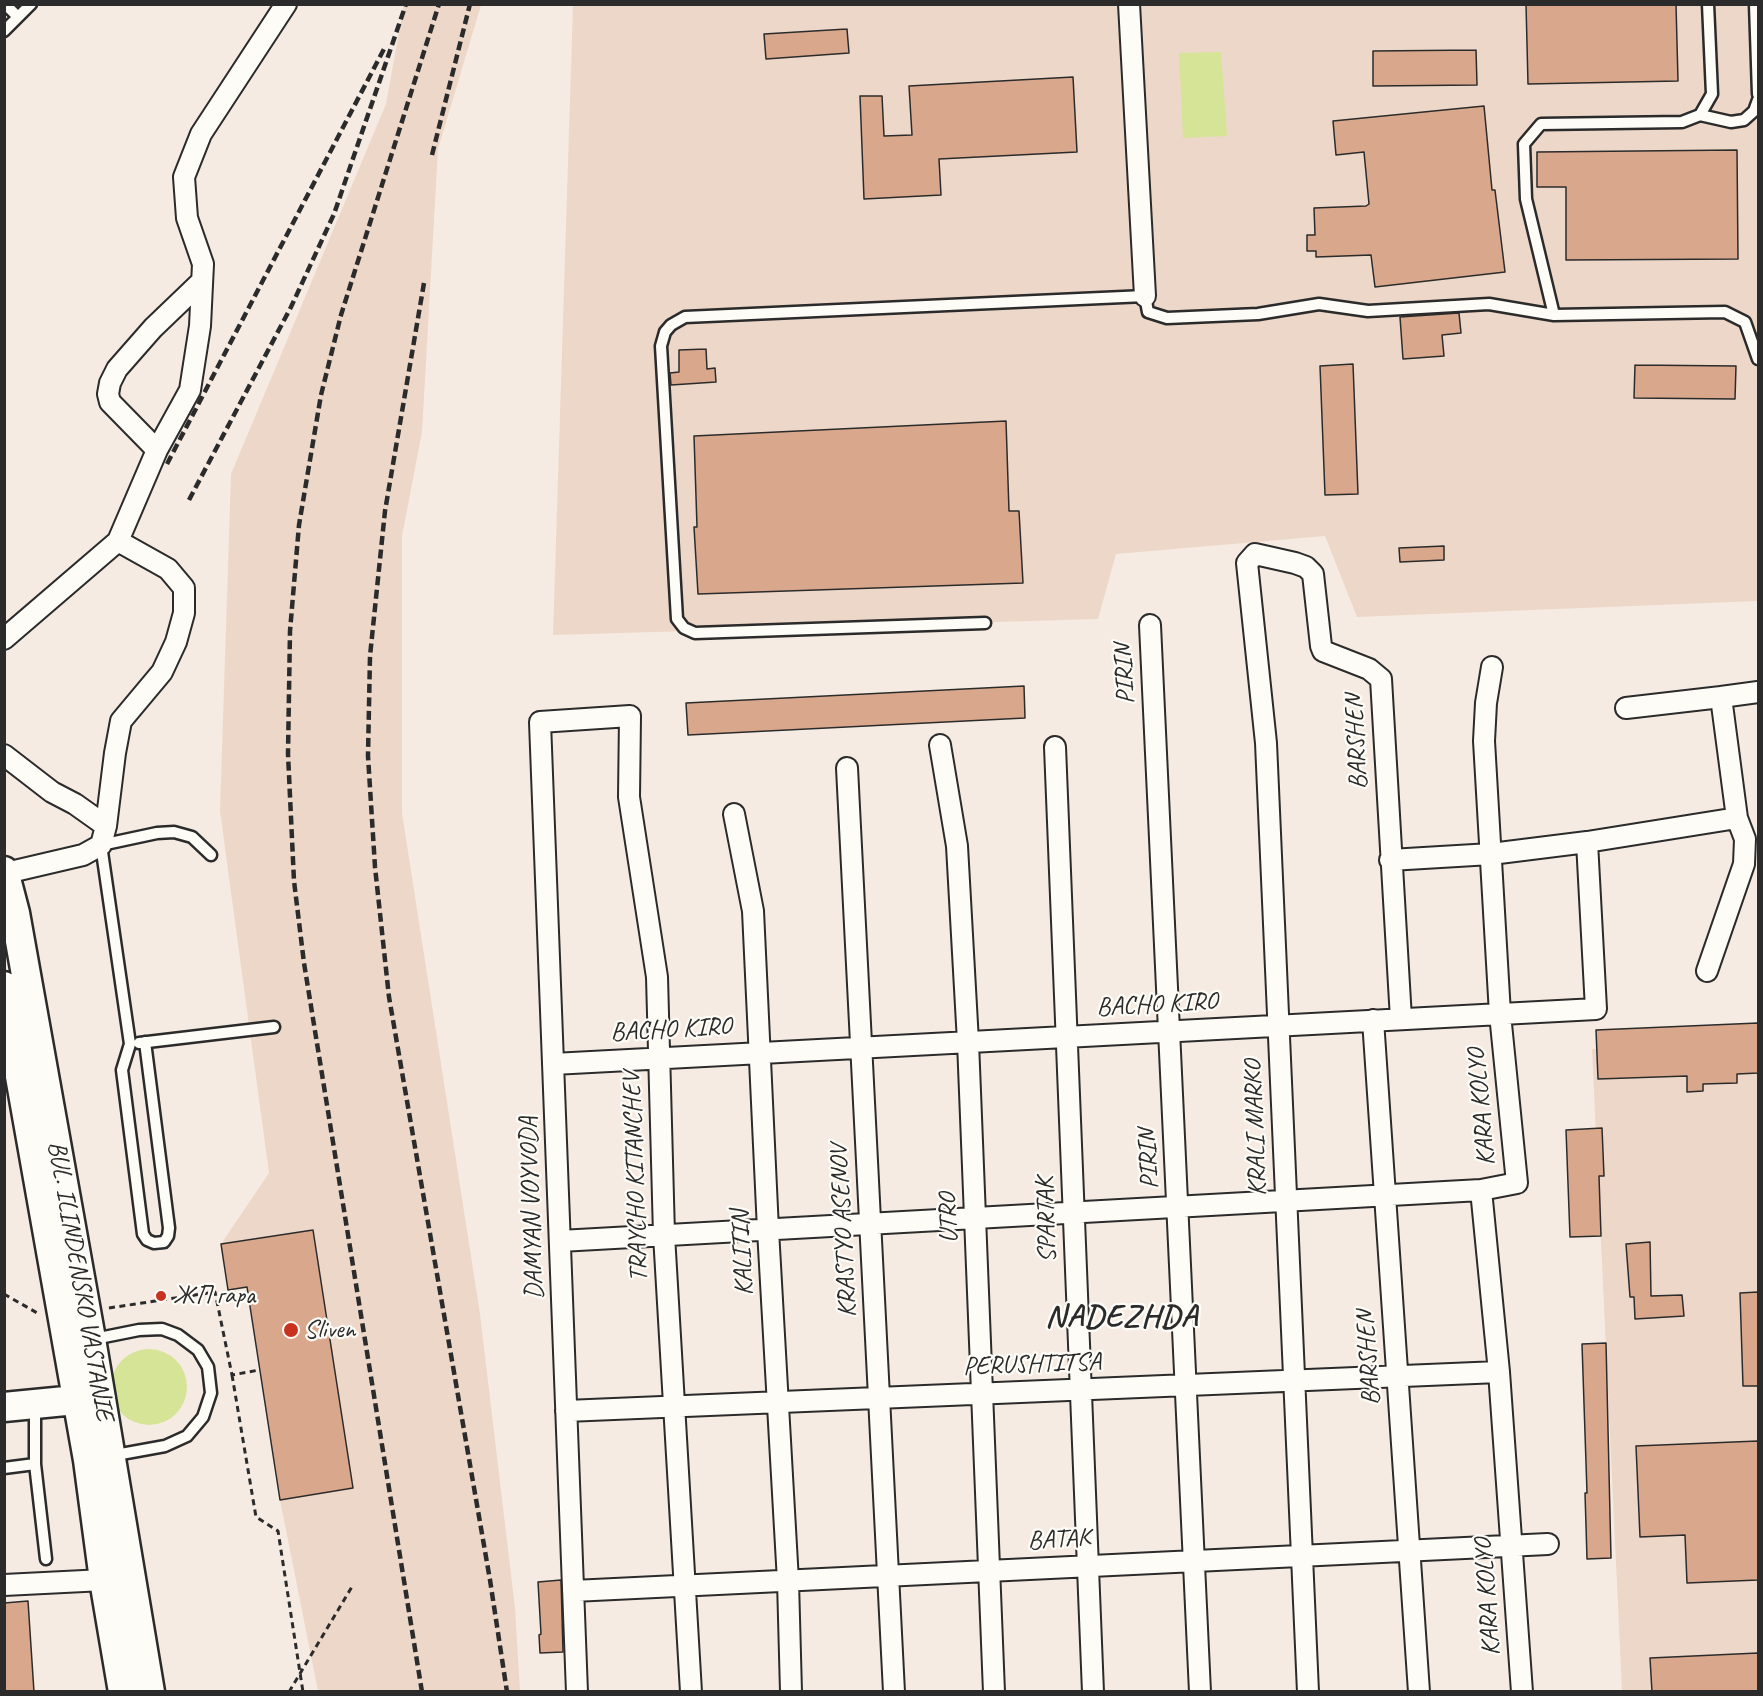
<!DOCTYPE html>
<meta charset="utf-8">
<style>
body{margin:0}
#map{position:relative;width:1763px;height:1696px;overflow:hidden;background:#f6ebe2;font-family:Caveat,sans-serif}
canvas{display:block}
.frame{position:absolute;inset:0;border:6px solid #2b2b2b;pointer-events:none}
</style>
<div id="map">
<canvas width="1763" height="1696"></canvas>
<div class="frame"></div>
</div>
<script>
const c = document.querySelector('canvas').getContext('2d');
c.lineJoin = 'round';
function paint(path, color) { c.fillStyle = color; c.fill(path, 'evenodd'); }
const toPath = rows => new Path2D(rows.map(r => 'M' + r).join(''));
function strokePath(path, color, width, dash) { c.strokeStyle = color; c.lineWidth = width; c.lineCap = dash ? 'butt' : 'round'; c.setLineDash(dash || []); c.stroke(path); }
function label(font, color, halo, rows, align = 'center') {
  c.font = font + ' Caveat,sans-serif'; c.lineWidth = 4.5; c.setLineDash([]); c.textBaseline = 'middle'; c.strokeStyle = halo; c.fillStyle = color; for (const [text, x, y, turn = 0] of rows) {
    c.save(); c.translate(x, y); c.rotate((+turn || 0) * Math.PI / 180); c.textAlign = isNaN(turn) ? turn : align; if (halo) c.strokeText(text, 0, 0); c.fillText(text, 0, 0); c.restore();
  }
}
paint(toPath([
 [404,5,481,5,438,149,422,432,402,536,402,813,480,1314,515,1608,520,1691,318,1691,280,1500,247,1288,228,1290,221,1244,269,1173,220,811,231,474,386,104],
 [573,5,1758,5,1758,601,1357,617,1325,536,1116,554,1098,619,553,635],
 [1758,1038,1758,1691,1622,1691,1592,1049]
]), '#edd7c8');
paint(toPath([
 [1221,52,1227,136,1183,138,1179,53],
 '111 1387a38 38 0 1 1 76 0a38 38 0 1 1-76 0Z'
]), '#d6e497');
const building = toPath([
 [1526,4,1676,4,1678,81,1528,84,1526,4],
 [847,29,849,53,766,59,764,34,847,29],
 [1476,50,1477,85,1373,86,1373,51,1476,50],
 [1073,77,1077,152,939,159,941,195,864,199,860,96,882,96,884,136,912,135,909,86,1073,77],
 [1484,106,1492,190,1495,190,1505,272,1375,287,1371,255,1316,257,1316,251,1307,251,1307,235,1315,235,1314,208,1366,206,1369,204,1364,152,1336,155,1333,121,1484,106],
 [1737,150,1738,259,1566,260,1566,187,1537,187,1537,152,1737,150],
 [1459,313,1461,333,1442,335,1444,356,1403,359,1400,317,1459,313],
 [706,349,707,369,715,368,716,382,671,385,670,373,679,372,679,350,706,349],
 [1353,364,1358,494,1325,495,1320,366,1353,364],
 [1635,365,1736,366,1735,399,1634,398,1635,365],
 [1006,421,1009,511,1019,511,1023,583,698,594,694,527,697,527,694,436,1006,421],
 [1444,546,1444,560,1400,562,1399,548,1444,546],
 [1024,686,1025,718,688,735,686,703,1024,686],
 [1758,1023,1758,1073,1737,1074,1737,1083,1703,1084,1703,1091,1687,1092,1687,1076,1598,1079,1596,1030,1758,1023],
 [1602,1128,1604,1176,1599,1176,1601,1236,1570,1237,1566,1130,1602,1128],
 [313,1230,353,1488,280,1500,247,1287,228,1290,221,1244,313,1230],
 [1650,1242,1651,1296,1682,1295,1684,1316,1635,1319,1634,1297,1630,1297,1626,1244,1650,1242],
 [1758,1292,1758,1386,1743,1386,1740,1293,1758,1292],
 [1606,1343,1611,1558,1587,1559,1585,1493,1587,1493,1582,1344,1606,1343],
 [1758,1441,1758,1580,1687,1583,1685,1535,1640,1537,1636,1446,1758,1441],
 [561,1580,563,1652,540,1653,539,1635,541,1634,538,1582,561,1580],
 [28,1601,34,1692,4,1692,4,1603,28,1601],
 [1758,1653,1758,1692,1652,1692,1650,1658,1758,1653]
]);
paint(building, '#d9a88c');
strokePath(building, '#2b2b2b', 1.5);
const lane = toPath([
 [5,4,18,17],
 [1755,4,1758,94],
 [4,31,31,4],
 [1700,115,1731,122,1744,120,1754,111,1758,100],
 [1554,315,1526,199,1524,144,1541,124,1682,122,1700,115,1712,94,1708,4],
 [985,623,695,633,684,628,677,619,661,346,665,332,671,325,685,317,1145,296,1148,312,1167,318,1258,314,1319,304,1368,311,1489,304,1554,315,1725,312,1745,322,1758,359],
 [145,1042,169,1228,168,1236,164,1242,154,1243,147,1240,143,1234,122,1070,130,1044,101,845,157,833,174,832,192,837,211,855],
 [139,1043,274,1027],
 [94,1339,139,1330,162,1329,178,1335,198,1350,208,1367,211,1393,203,1417,187,1436,165,1446,110,1456],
 [35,1404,35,1464,46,1559],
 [4,1468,35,1464]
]);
const street = toPath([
 [1129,4,1145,296],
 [157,450,110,402,108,394,110,383,117,369,153,328,202,281],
 [118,541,157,450,190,390,200,326,203,264,187,218,184,177,201,134,286,4],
 [1150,625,1200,1692],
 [4,639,118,541,168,569,184,588,184,613,176,642,162,672,121,721,115,753,106,826,101,845,83,855,6,873],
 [1492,667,1486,703,1484,741,1500,1014,1517,1183,1481,1190,1499,1372,1522,1692],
 [1626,708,1721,697],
 [940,745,957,846,968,1042,994,1692],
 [1055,747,1093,1692],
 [4,755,52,792,75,804,106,826],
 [847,768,894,1692],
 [734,814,753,911,768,1230,788,1581,791,1692],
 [1737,818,1721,697,1758,692],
 [1390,860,1491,854,1587,842,1737,818,1745,839,1744,864,1707,971],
 [1373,1020,1419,1692],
 [553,1064,1596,1009,1587,842],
 [560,1241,1481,1190],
 [566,1411,1499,1372],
 [4,1585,104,1580],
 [573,1591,1548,1544],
 [577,1692,540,722,630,716,629,797,657,977,664,1235,691,1692],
 [1308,1692,1266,743,1247,563,1255,554,1295,563,1306,567,1313,574,1321,646,1323,651,1369,669,1381,679,1401,1019]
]);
const secondary = toPath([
 [4,871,15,913,91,1339,150,1692],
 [4,986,88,1460,104,1580,123,1692],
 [4,1407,96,1398]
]);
strokePath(lane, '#2b2b2b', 15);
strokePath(street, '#2b2b2b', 24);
strokePath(secondary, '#2b2b2b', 33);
strokePath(toPath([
 [4,1294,39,1314],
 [109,1308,215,1292,232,1375,259,1370],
 [232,1375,256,1517,278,1531,303,1692],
 [289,1692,353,1585]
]), '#2b2b2b', 3, [6, 4.5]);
strokePath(lane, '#fdfcf7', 10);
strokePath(street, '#fdfcf7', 20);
strokePath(secondary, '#fdfcf7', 28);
strokePath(toPath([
 [432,155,470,4],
 [424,283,385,511,370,656,368,756,375,867,389,997,490,1580,507,1692],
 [167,464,384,49],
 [189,500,291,307,334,214,406,4],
 [422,1692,304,963,294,881,288,754,290,631,299,525,321,395,341,315,439,4]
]), '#2b2b2b', 4.5, [9, 4.5]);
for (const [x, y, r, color] of [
 [161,1296,6,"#c8321e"],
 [291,1330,8,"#c8321e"]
]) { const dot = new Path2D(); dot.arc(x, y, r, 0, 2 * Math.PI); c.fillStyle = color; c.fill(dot); strokePath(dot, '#fdfcf7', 2); }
label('26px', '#2b2b2b', '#fdfcf7', [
 ["PIRIN",1125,674,-93],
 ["BARSHEN",1357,742,-93],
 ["BACHO KIRO",1157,1005,-3],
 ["BACHO KIRO",671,1030,-3],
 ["KARA KOLYO",1482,1107,-95],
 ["KRALI MARKO",1256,1128,-92],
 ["PIRIN",1149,1159,-93],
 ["TRAYCHO KITANCHEV",636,1177,-92],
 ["DAMYAN VOYVODA",532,1208,-92],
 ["UTRO",949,1218,-92],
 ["SPARTAK",1047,1220,-92],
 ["KRASTYO ASENOV",844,1231,-93],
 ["KALITIN",743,1253,-93],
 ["BUL. ILINDENSKO VASTANIE",80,1281,80],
 ["BARSHEN",1369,1358,-94],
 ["PERUSHTITSA",1032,1365,-2],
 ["BATAK",1059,1540,-3],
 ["KARA KOLYO",1488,1597,-94]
]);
label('26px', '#2b2b2b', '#fdfcf7', [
 ["ЖП гара",173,1296],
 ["Sliven",304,1330]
], 'left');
c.letterSpacing = '1.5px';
label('bold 32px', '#2b2b2b', '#fdfcf7', [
 ["NADEZHDA",1122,1318]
]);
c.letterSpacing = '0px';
</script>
